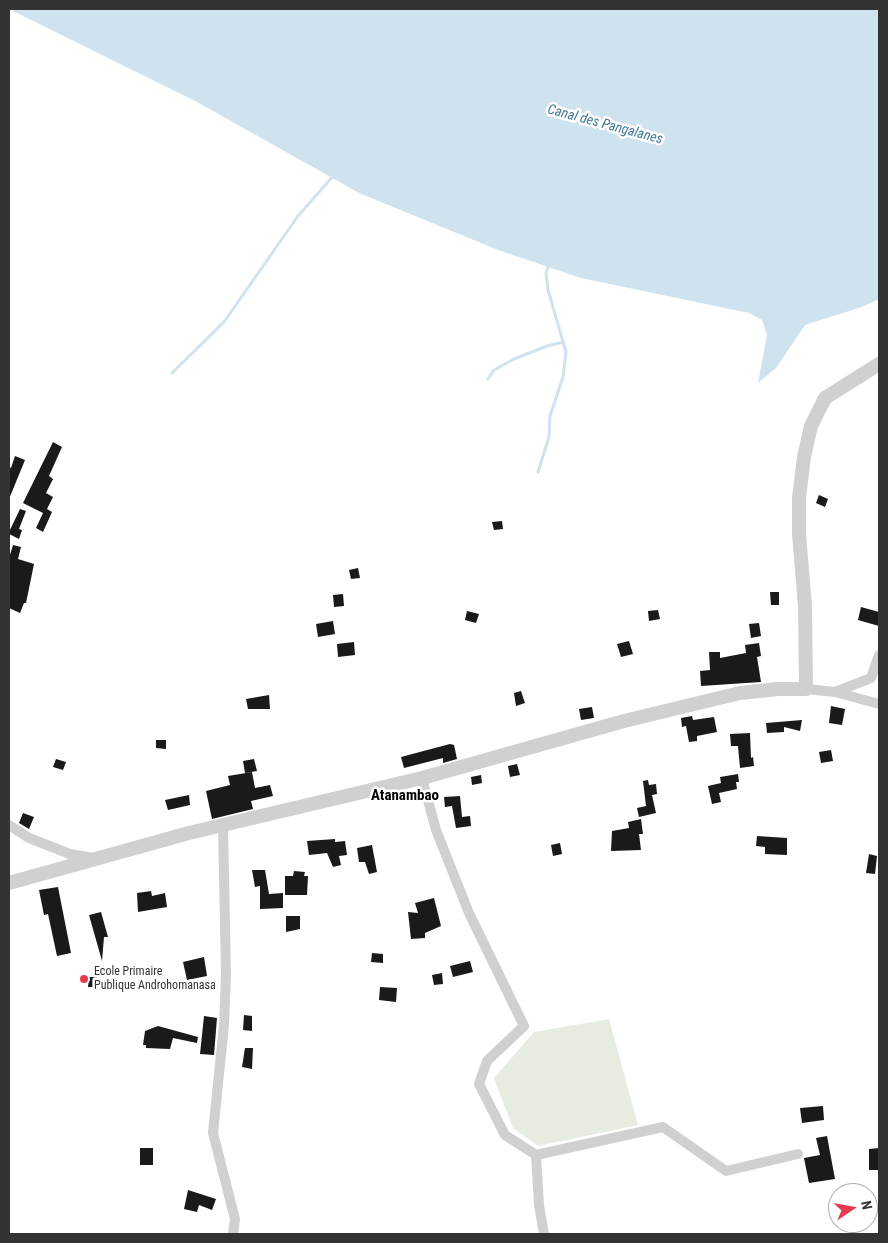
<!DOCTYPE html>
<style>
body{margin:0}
#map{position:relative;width:888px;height:1243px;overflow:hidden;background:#fff;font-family:"Roboto Condensed",sans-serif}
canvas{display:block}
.frame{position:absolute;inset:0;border:10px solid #333;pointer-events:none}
.north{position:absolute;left:828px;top:1183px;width:50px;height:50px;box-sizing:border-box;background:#fff;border:1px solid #adadad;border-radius:50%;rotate:78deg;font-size:14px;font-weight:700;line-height:20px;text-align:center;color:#333}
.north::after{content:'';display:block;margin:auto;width:18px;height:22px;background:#e43b4e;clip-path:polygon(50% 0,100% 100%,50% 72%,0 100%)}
</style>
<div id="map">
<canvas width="888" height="1243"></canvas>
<div class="frame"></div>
<div class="north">N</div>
</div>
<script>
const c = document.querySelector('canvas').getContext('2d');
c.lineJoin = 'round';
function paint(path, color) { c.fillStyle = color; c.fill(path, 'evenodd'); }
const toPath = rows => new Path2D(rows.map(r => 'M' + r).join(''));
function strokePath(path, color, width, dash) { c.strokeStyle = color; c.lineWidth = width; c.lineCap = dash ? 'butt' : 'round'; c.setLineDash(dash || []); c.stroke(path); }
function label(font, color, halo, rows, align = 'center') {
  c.font = font + ' "Roboto Condensed",sans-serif'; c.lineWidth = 5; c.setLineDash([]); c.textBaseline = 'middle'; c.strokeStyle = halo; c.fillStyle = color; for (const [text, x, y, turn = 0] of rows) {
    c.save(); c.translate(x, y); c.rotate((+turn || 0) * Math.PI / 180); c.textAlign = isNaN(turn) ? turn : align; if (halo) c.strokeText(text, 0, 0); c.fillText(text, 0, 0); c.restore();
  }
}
paint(toPath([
 [609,1019,638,1125,538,1146,513,1128,494,1078,534,1032]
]), '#e6ecdf');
paint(toPath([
 [9,9,879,9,879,299,862,307,805,325,776,368,758,383,767,335,762,320,749,313,581,278,498,250,359,193,197,102]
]), '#cfe3ee');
strokePath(toPath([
 [172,373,224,322,298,216,334,175],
 [488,379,494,370,514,359,547,346,564,342],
 [538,472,549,437,550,416,563,377,566,352,548,290,546,273,549,264]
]), '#cfe3ee', 3);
paint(toPath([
 [53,442,62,447,49,476,53,479,46,493,53,497,47,509,52,512,43,532,36,528,43,513,23,503],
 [15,456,25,460,9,499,9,467,11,468],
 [819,495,828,499,825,507,816,503],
 [20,509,26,511,19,529,22,530,19,539,9,534,9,532],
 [502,521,503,529,494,530,492,522],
 [13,545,21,547,18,559,34,564,26,603,24,603,20,613,9,608,9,558],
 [358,568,360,578,351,579,349,570],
 [770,592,779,592,779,605,771,605],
 [343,594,344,606,334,607,333,595],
 [861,607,879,612,879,626,858,620],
 [658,610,660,619,649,621,648,611],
 [467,611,479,614,476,623,465,620],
 [333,621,335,634,318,637,316,624],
 [759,623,761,636,751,638,749,624],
 [629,641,633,654,621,657,617,644],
 [354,642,355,655,338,657,337,644],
 [759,643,761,656,757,657,761,682,701,686,700,671,710,670,709,652,720,652,720,658,746,653,745,645],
 [521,691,525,703,516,706,514,693],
 [269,695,270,709,248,709,246,699],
 [831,706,845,709,842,725,829,723],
 [592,707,594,718,581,720,579,709],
 [692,716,693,720,714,717,717,732,697,736,697,741,689,742,686,726,682,727,681,718],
 [802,720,800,731,784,727,784,732,767,733,766,723],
 [750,733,751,758,753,757,754,766,740,768,738,746,731,746,730,734],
 [156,740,166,740,166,749,156,748],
 [450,744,454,745,457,759,443,763,443,758,404,768,401,757],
 [831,750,833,761,821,763,819,752],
 [56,759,66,762,63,770,53,767],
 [254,759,257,771,245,773,243,761],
 [517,764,520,775,510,777,508,766],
 [252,772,255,788,270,785,273,796,251,801,253,809,212,819,206,791,230,785,228,776],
 [738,774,739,782,736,782,737,789,719,793,721,802,712,804,708,786,721,783,720,777],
 [481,775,482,783,472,785,471,777],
 [648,780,649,785,656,784,657,794,652,795,656,813,639,817,637,808,646,806,643,781],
 [189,795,190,805,168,810,165,800],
 [460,796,462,817,470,816,471,826,456,828,452,806,445,807,444,797],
 [23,813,34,817,29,829,19,823],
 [641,819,643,834,639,834,641,850,611,851,612,831,629,828,628,822],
 [757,836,787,838,787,855,765,854,765,847,756,846],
 [335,839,335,842,345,841,347,855,339,856,341,865,333,867,327,853,309,855,307,841],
 [560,843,562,854,553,856,551,845],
 [372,845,377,872,369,874,365,862,359,862,357,848],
 [869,854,877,856,875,874,866,873],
 [252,870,265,870,269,894,283,893,283,908,260,909,260,886,255,887],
 [294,871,305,872,304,876,308,876,307,895,285,895,285,876,293,876],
 [58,887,71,953,57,956,48,914,44,915,39,890],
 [151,891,152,896,165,893,167,907,138,912,137,893],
 [434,898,441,926,425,933,425,938,411,939,408,912,418,913,415,903],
 [101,912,108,937,104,937,102,961,89,915],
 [286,916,300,916,300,929,286,932],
 [372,953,383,954,383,963,371,962],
 [204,957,207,976,187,980,183,962],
 [470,961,473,972,453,977,450,966],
 [442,973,443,984,434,985,432,975],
 [89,977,97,977,97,987,88,987],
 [380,987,397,988,396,1002,379,1000],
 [244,1015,252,1016,252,1031,243,1030],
 [204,1016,217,1018,214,1055,200,1054],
 [158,1026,198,1037,197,1043,173,1038,170,1049,146,1048,146,1045,143,1045,145,1031],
 [245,1048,253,1048,252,1069,242,1067],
 [823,1106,824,1120,802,1123,800,1108],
 [827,1136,835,1179,809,1183,804,1158,820,1155,816,1138],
 [140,1148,153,1148,153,1165,140,1165],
 [879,1148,879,1170,869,1170,869,1149],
 [188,1190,216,1199,212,1210,199,1205,197,1212,184,1209]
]), '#1a1a1a');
strokePath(toPath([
 [806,689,835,692,879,704],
 [835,692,871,678,879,655],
 [422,778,436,830,469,913,524,1026,487,1061,479,1084,505,1135,536,1155,539,1205,544,1234],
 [9,825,29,838,70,854,94,858],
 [223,826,226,975,224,1025,213,1133,235,1219,233,1234],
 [536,1155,663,1127,726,1171,798,1154]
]), '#d0d0d0', 10);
strokePath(toPath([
 [9,883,189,833,422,778,624,721,740,693,778,689,806,689,805,606,799,534,799,498,804,457,811,426,825,398,879,364]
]), '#d0d0d0', 14);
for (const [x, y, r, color] of [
 [84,979,5,"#e43b4e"]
]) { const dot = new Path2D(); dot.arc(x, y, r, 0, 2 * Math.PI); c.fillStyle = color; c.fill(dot); strokePath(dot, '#fff', 2); }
label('12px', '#333', '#fff', [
 ["Ecole Primaire",94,972],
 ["Publique Androhomanasa",94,986]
], 'left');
label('italic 14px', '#407896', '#fff', [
 ["Canal des Pangalanes",605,125,15]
]);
label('bold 15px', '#000', '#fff', [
 ["Atanambao",405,796]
]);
</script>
